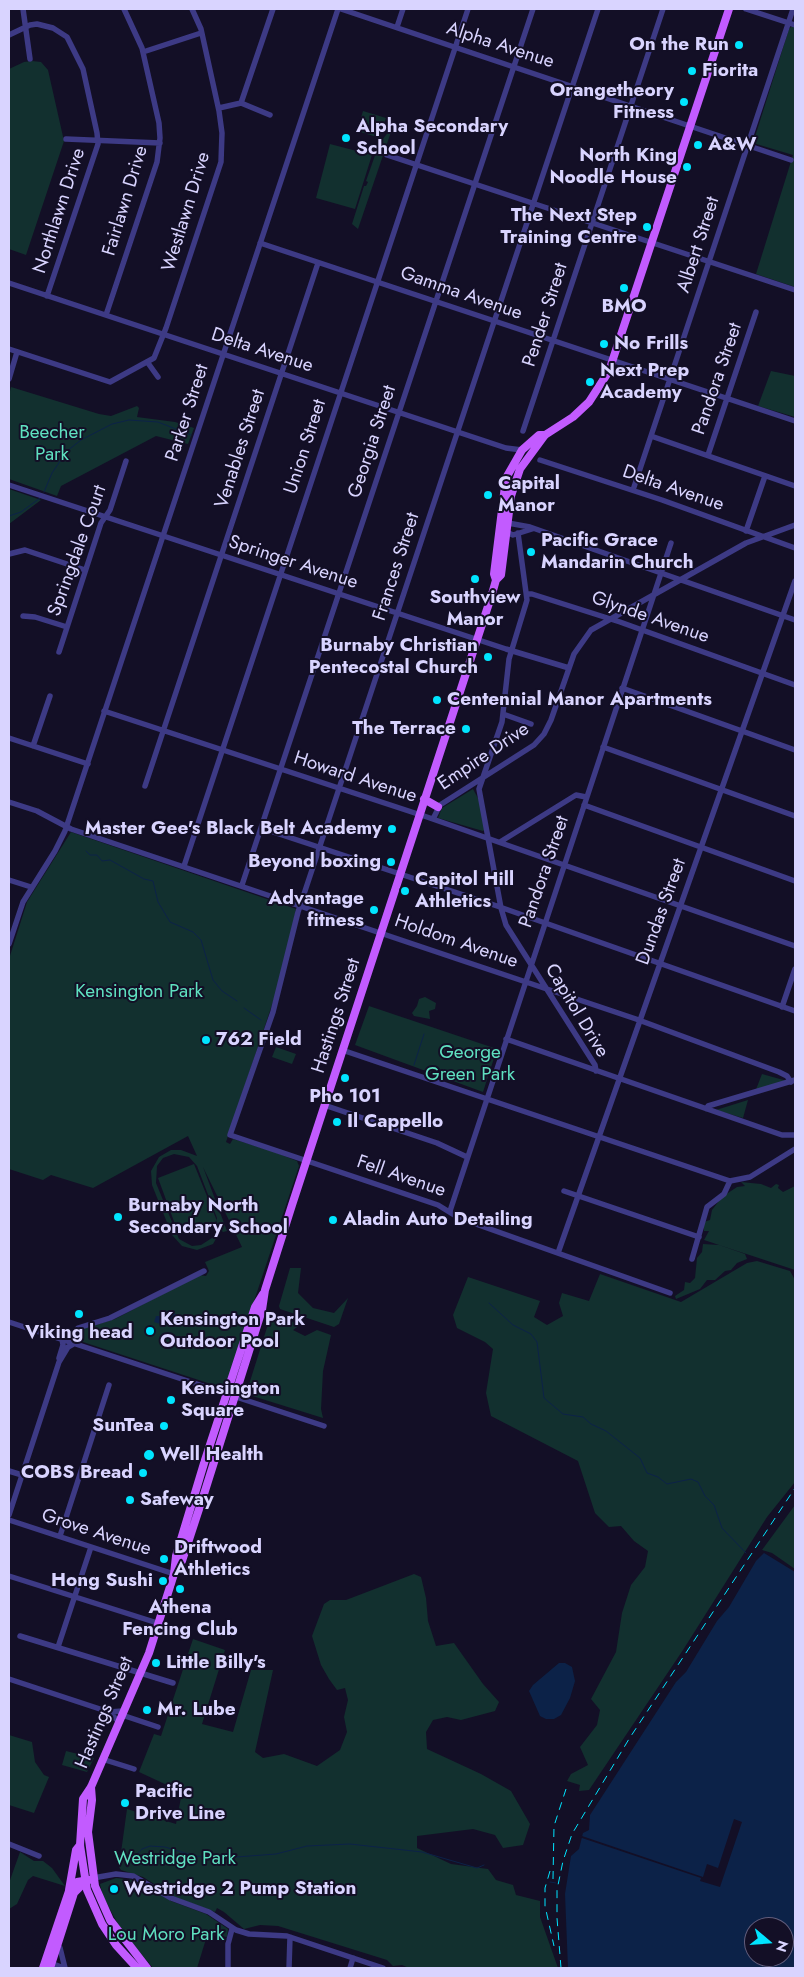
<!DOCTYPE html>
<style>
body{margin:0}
#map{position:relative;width:804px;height:1977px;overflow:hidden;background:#130f26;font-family:Jost,sans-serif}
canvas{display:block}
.frame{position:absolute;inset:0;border:10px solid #d9d4ff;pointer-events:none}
.north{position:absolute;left:744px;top:1917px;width:50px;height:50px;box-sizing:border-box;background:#130f26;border:1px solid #625e7d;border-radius:50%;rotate:108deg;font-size:14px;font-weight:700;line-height:20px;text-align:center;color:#d9d4ff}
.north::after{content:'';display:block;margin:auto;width:18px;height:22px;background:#00e5ff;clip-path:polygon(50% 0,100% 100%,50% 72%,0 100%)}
</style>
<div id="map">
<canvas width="804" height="1977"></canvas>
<div class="frame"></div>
<div class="north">N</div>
</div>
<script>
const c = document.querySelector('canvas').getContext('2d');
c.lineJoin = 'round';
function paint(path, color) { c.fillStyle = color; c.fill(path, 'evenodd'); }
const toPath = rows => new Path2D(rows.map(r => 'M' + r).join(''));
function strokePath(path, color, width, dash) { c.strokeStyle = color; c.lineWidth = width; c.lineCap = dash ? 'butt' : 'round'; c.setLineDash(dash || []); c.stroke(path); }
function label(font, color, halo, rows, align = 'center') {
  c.font = font + ' Jost,sans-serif'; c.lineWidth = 4; c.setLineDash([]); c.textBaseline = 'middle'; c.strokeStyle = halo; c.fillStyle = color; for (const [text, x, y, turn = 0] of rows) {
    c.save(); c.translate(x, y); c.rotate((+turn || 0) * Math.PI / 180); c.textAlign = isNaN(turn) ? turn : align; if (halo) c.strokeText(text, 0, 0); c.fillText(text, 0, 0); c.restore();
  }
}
paint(toPath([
 [791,27,795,27,795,287,756,274,793,155,753,143,789,29],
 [32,61,41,62,48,70,64,141,26,255,9,249,9,69,24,62],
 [363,111,386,118,380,138,357,131],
 [393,126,358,229,352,224,364,186,366,186,368,182,366,181,379,144],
 [330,144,372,155,355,209,316,198],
 [771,371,795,376,795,417,758,406],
 [11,387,99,414,111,416,137,406,139,408,137,417,175,422,194,428,188,444,156,436,61,486,57,496,9,479,9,395],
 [9,489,41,500,9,524],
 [473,789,480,802,485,829,483,831,438,818,442,808],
 [71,832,296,909,284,969,226,1142,230,1144,233,1139,272,1151,297,1161,299,1166,226,1385,223,1388,80,1341,77,1336,82,1329,115,1319,199,1275,206,1276,209,1271,205,1262,242,1247,203,1167,227,1231,223,1232,221,1230,213,1244,197,1250,182,1246,172,1235,152,1185,151,1171,159,1157,171,1150,181,1150,197,1156,188,1136,93,1188,51,1175,43,1180,9,1169,9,959,27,902],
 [174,1154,189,1157,197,1166,217,1218,215,1236,201,1245,192,1246,179,1239,156,1183,157,1166,163,1158],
 [425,997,436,1003,435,1009,429,1011,430,1019,414,1016,412,1013,417,1006,419,999],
 [369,1006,497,1049,483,1092,355,1045],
 [276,1047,296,1054,292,1064,272,1057],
 [762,1074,787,1081,755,1092],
 [748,1100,743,1118,716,1110],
 [194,1164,217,1221,179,1235,158,1178],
 [741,1182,761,1184,771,1188,776,1184,779,1185,778,1188,783,1192,795,1186,795,1270,704,1240,709,1231,704,1231,704,1222,710,1220,712,1210,722,1197,737,1187,745,1186],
 [703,1244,719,1245,745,1254,747,1259,737,1263,731,1270,725,1271,715,1280,707,1280,700,1289,676,1299,675,1296,684,1290,685,1282,690,1283,695,1278,697,1258,702,1252],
 [757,1261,790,1271,795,1280,795,1482,767,1517,683,1650,589,1790,579,1791,580,1785,567,1781,571,1774,588,1765,580,1747,597,1725,600,1710,591,1699,616,1652,622,1613,631,1585,645,1567,648,1551,634,1541,621,1526,609,1527,595,1513,578,1461,491,1416,486,1393,493,1349,485,1342,457,1328,453,1315,468,1277,540,1301,534,1317,547,1325,563,1316,559,1303,562,1293,589,1301,600,1274,681,1302,747,1263],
 [290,1268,301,1268,298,1293,313,1308,334,1313,348,1298,339,1324,334,1327,280,1309,279,1306],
 [275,1312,278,1320,284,1324,291,1321,300,1325,293,1330,305,1336,317,1330,331,1335,323,1371,321,1409,323,1418,246,1394,270,1318],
 [795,1505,795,1569,772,1553,762,1550],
 [414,1574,421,1577,426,1598,428,1621,436,1646,454,1643,483,1684,499,1702,495,1711,461,1720,447,1717,433,1720,426,1732,427,1749,481,1774,511,1791,530,1824,523,1845,503,1848,495,1835,473,1829,417,1836,417,1848,451,1864,488,1869,496,1880,513,1885,516,1895,540,1901,540,1917,558,1968,409,1968,402,1965,393,1966,387,1960,278,1926,260,1925,244,1929,224,1912,217,1908,215,1912,175,1897,143,1877,121,1870,119,1867,127,1809,176,1824,182,1792,139,1772,154,1734,161,1736,193,1639,225,1650,202,1724,233,1732,251,1670,273,1670,255,1752,263,1758,284,1754,317,1766,340,1750,347,1732,344,1717,348,1700,345,1688,337,1690,329,1679,321,1665,312,1636,324,1604,330,1600,346,1600],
 [9,1735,32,1742,35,1762,44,1775,49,1777,34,1813,9,1805],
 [66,1751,94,1758,87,1772,62,1765],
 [20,1852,34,1861,43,1861,52,1868,65,1886,33,1876,28,1880,17,1904,9,1909,9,1883],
 [116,1878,134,1880,171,1901,206,1914,228,1929,227,1937,212,1935,206,1939,197,1968,153,1968,120,1928,103,1896,100,1884]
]), '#12302f');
paint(toPath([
 [163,1310,176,1314,174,1319,168,1319,166,1326,154,1322,156,1316,161,1316],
 [764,1553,795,1572,795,1968,568,1968,565,1894,571,1856,579,1849,583,1833,589,1830,590,1815,676,1682,686,1672,717,1621,729,1607,756,1561],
 [754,1927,784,1927,784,1957,754,1957],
 [559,1663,565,1663,572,1667,575,1681,570,1698,561,1715,554,1719,546,1719,540,1716,529,1691,533,1685]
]), '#0c2248');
paint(toPath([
 [734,1819,742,1822,720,1887,700,1881,701,1878,579,1837,579,1835,703,1877,707,1864,718,1868]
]), '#130f26');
strokePath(toPath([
 [44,492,52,473,67,451,81,440,112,424,129,420,158,422,191,435],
 [9,516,21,512,40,498],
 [86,851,90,855,97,855,102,861,110,860,144,879,153,881,158,902,170,922,193,932,201,940,213,980,222,991,237,1001],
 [244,1008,261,1020],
 [414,1065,424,1034],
 [489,1303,513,1325,531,1334,537,1342,544,1398,563,1414,583,1417,591,1424,606,1431,640,1458,647,1473,658,1477,667,1484,691,1479,698,1482,705,1496,714,1505,722,1528,746,1553],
 [132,1859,142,1849,150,1846,165,1847,195,1856,223,1858,276,1854,307,1846,350,1844,422,1852,477,1868,484,1865],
 [550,1882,556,1883]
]), '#0c2248', 1);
strokePath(toPath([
 [23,9,30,59],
 [341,9,791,160],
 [598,9,298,912,273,1012,230,1135,438,1205,459,1218,670,1293],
 [746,9,795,25],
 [397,27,403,9],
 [9,35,30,25,37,24,53,28,67,37,83,69,97,133,98,144,47,296],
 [143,52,201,33],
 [241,103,273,9],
 [219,108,241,103,270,115],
 [66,139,160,143],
 [387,155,795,290],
 [260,243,795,421],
 [9,283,506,448,522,450],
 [106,315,157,162,160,138,159,123,142,48,124,9],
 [9,349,110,382,154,358,166,328,221,162,222,133,219,111,201,29,192,9],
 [148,363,158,377],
 [9,379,17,352],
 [523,431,663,9],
 [651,436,795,486],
 [708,455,756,312],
 [540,460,662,500,795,548],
 [9,485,506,649,569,668],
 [633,490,793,9],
 [508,523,530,527,795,620],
 [504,531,513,535,532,529],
 [746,531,765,476],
 [518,533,527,600,509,659,502,722,479,789,501,908,506,925,595,1065,596,1071],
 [9,554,25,550,85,570],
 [527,594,532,594,620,622,795,685],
 [23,616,35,617,67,627],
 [59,652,101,523,110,510,126,461],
 [622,688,795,750],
 [104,711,427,817,795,946],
 [503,714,531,724],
 [9,738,88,764],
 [33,746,50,696],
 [603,747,795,816],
 [145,786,318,263],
 [9,802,37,811,71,829,636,1019,779,1072,787,1076,791,1082],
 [584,805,795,881],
 [433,819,440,805,534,745,544,734,551,720,574,654,591,630,746,543,795,525],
 [261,828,497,906,795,1011],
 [500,842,576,795,586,797],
 [184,866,468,9],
 [9,880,31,887],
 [242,885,533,9],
 [9,944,23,902,55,851,65,831,338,9],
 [782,1007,795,969],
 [506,1039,782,1135,795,1135],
 [342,1050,730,1181,750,1177,795,1149],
 [324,1105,437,1143,467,1157],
 [707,1109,708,1106,795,1080],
 [564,1191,699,1237],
 [450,1211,671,543],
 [558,1253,795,581],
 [692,1259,707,1207,724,1194,730,1181],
 [9,1322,324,1426],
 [71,1342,78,1328,110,1318,204,1271],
 [59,1358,63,1345,62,1339],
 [9,1471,22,1475],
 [9,1515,59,1362,68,1347,75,1343],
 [9,1520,174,1574],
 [60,1536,109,1385],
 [9,1576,189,1633],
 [20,1636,173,1683],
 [58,1647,91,1547],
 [9,1679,109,1712,123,1711],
 [109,1712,119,1722],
 [122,1715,158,1727],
 [102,1759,134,1769],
 [9,1844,39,1856],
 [93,1878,116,1874,133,1876,171,1898,209,1912,236,1930,249,1934,287,1936,383,1968],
 [57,1945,60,1948,65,1968],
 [48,1962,64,1968],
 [228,1968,228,1944,232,1929],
 [289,1968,290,1937],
 [350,1968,353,1958]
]), '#3d3a85', 5.5);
strokePath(toPath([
 [496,580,501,575,511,496,520,469,545,435,573,417,589,402,609,371,729,9],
 [424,799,438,807],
 [176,1566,182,1561,204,1494,262,1310,265,1290,292,1205,492,594,496,580,494,574,506,478,522,450,539,435,545,435],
 [91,1787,92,1800,88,1832,95,1886,110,1920,147,1968],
 [69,1890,76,1850,80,1845],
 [43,1968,69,1891,77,1882,89,1880],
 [50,1968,74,1893,82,1885],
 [137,1968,116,1945,102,1924,87,1890,80,1845,83,1799,91,1787,149,1653,174,1574,176,1556,205,1460,255,1307,263,1294]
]), '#c25bff', 8);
strokePath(toPath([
 [550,1871,545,1888,545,1906,554,1946],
 [553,1879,554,1826,566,1789],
 [561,1968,557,1918,557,1890,563,1861,572,1834,629,1739,795,1488]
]), '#00e5ff', 1, [8, 6]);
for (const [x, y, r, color] of [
 [739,45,5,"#00e5ff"],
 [692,71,5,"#00e5ff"],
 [684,102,5,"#00e5ff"],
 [346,138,5,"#00e5ff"],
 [698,145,5,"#00e5ff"],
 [687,167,5,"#00e5ff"],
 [647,227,5,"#00e5ff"],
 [624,288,5,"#00e5ff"],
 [604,344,5,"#00e5ff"],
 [590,382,5,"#00e5ff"],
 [488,495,5,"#00e5ff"],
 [531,552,5,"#00e5ff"],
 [475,579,5,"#00e5ff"],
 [488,657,5,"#00e5ff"],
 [437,700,5,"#00e5ff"],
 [466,729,5,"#00e5ff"],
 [392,829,5,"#00e5ff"],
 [391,862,5,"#00e5ff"],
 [405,891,5,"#00e5ff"],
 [374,910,5,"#00e5ff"],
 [206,1040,5,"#00e5ff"],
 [345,1078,5,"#00e5ff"],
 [337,1122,5,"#00e5ff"],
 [118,1217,5,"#00e5ff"],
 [333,1220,5,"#00e5ff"],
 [79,1314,5,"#00e5ff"],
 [150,1331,5,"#00e5ff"],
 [171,1400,5,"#00e5ff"],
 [164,1426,5,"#00e5ff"],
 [149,1455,6,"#00e5ff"],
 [143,1473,5,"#00e5ff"],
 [130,1500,5,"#00e5ff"],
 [164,1559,5,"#00e5ff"],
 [163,1581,5,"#00e5ff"],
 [180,1589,5,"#00e5ff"],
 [156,1663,5,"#00e5ff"],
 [147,1710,5,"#00e5ff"],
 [125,1803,5,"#00e5ff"],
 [114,1889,5,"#00e5ff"]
]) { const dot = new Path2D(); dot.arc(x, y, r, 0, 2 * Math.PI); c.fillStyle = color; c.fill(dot); strokePath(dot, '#130f26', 2); }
label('bold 19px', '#d9d4ff', '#130f26', [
 ["On the Run",729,45,"right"],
 ["Fiorita",702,71],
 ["Orangetheory",674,91,"right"],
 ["Fitness",674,113,"right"],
 ["Alpha Secondary",356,127],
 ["School",356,149],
 ["A&W",708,145],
 ["North King",677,156,"right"],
 ["Noodle House",677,178,"right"],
 ["The Next Step",637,216,"right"],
 ["Training Centre",637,238,"right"],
 ["BMO",624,307,"center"],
 ["No Frills",614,344],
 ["Next Prep",600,371],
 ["Academy",600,393],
 ["Capital",498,484],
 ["Manor",498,506],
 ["Pacific Grace",541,541],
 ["Mandarin Church",541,563],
 ["Southview",475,598,"center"],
 ["Manor",475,620,"center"],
 ["Burnaby Christian",478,646,"right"],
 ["Pentecostal Church",478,668,"right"],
 ["Centennial Manor Apartments",447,700],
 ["The Terrace",456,729,"right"],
 ["Master Gee's Black Belt Academy",382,829,"right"],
 ["Beyond boxing",381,862,"right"],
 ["Capitol Hill",415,880],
 ["Athletics",415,902],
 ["Advantage",364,899,"right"],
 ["fitness",364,921,"right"],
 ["762 Field",216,1040],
 ["Pho 101",345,1097,"center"],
 ["Il Cappello",347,1122],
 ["Burnaby North",128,1206],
 ["Secondary School",128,1228],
 ["Aladin Auto Detailing",343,1220],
 ["Kensington Park",160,1320],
 ["Outdoor Pool",160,1342],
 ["Viking head",79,1333,"center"],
 ["Kensington",181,1389],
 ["Square",181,1411],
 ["SunTea",154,1426,"right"],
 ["Well Health",160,1455],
 ["COBS Bread",133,1473,"right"],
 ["Safeway",140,1500],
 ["Driftwood",174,1548],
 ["Athletics",174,1570],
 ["Hong Sushi",153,1581,"right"],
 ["Athena",180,1608,"center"],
 ["Fencing Club",180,1630,"center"],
 ["Little Billy's",166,1663],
 ["Mr. Lube",157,1710],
 ["Pacific",135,1792],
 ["Drive Line",135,1814],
 ["Westridge 2 Pump Station",124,1889]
], 'left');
label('19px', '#d9d4ff', '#130f26', [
 ["Alpha Avenue",500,46,18],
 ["Fairlawn Drive",126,201,-73],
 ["Northlawn Drive",60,211,-72],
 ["Westlawn Drive",187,212,-73],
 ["Albert Street",699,245,-72],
 ["Gamma Avenue",461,294,19],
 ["Pender Street",546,315,-72],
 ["Delta Avenue",262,351,18],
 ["Pandora Street",718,379,-71],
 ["Parker Street",188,413,-72],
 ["Georgia Street",373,442,-72],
 ["Union Street",306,447,-72],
 ["Venables Street",241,449,-72],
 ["Delta Avenue",673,489,19],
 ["Springdale Court",78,551,-70],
 ["Springer Avenue",293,563,18],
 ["Frances Street",397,567,-72],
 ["Glynde Avenue",650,618,19],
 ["Empire Drive",484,757,-34],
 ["Howard Avenue",355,778,18],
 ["Pandora Street",545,872,-71],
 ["Dundas Street",662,912,-70],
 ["Holdom Avenue",456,942,19],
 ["Capitol Drive",576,1011,59],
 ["Hastings Street",337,1016,-72],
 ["Fell Avenue",401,1177,19],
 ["Grove Avenue",96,1533,18],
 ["Hastings Street",105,1713,-67]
]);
label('19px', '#5fe0c0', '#130f26', [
 ["Beecher",52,433],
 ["Park",52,455],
 ["Kensington Park",139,992],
 ["George",470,1053],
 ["Green Park",470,1075],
 ["Westridge Park",175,1859],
 ["Lou Moro Park",166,1935]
]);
</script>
